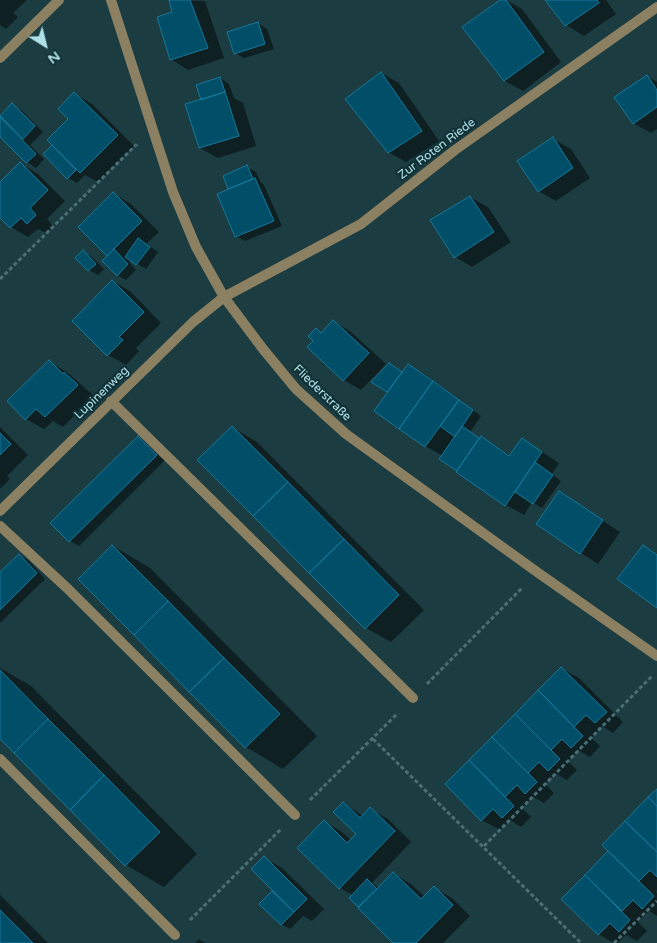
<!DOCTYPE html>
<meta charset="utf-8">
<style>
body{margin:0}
#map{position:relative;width:657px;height:943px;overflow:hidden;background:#1b3c41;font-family:"Varela Round",sans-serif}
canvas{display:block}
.north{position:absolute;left:20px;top:20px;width:50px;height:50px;-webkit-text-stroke:4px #103237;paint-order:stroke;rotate:144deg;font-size:14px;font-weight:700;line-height:20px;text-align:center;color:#b1e1e8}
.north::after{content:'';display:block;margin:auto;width:18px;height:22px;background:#b1e1e8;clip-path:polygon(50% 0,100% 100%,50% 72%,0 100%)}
</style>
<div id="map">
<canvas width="657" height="943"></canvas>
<div class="north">N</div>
</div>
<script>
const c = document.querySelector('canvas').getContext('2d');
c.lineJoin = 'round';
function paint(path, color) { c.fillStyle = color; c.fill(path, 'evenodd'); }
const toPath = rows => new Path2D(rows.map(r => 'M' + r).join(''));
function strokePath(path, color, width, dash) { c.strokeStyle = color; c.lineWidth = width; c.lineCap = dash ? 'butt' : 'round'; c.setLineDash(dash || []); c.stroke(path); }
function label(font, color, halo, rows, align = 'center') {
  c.font = font + ' "Varela Round",sans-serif'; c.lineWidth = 4.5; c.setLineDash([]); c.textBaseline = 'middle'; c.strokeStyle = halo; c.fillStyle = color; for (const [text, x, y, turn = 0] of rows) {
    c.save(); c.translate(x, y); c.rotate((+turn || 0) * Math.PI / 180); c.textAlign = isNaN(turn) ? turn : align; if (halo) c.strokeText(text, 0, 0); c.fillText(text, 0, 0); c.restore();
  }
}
paint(toPath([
 [0,0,27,0,13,13,18,17,6,29,0,25],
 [170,0,205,1,224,58,188,70,171,59,174,13],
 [503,0,506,0,522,9,561,62,523,91,505,81,464,27],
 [546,0,606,0,616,14,584,36,566,25],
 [258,23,267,29,274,49,244,58,235,53],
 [381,73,399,83,439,141,406,162,388,152],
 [647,76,657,82,657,129,651,133,633,123],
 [220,78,229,84,234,98,243,103,256,146,218,158,200,148,203,100],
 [75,94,92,104,134,146,98,182,85,175,77,183,68,178,44,154,54,145,69,119],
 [12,105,21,110,43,132,30,145,44,159,36,168,27,162,0,135,0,117],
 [553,139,571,149,590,178,556,201,538,191],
 [20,163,38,174,65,201,47,219,53,226,46,233,38,229,28,237,11,227,0,216,0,183],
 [247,167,256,172,261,183,264,185,282,226,245,241,236,236,230,190,224,176],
 [114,194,131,204,159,232,146,244,158,252,146,269,131,260,129,262,136,270,126,280,117,275,108,255],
 [470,197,488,207,511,242,472,267,455,257],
 [83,252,92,257,104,269,98,275,89,270,77,258],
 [112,281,130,291,161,323,136,348,139,351,126,365,108,355],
 [333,321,351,332,386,364,361,390,344,380,322,334],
 [49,362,67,372,94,396,63,427,53,421,44,429,26,419],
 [408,365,426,375,481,416,470,432,480,439,481,437,511,456,522,439,559,463,552,474,561,481,542,508,532,502,524,515,506,505,458,471,443,456,425,446,376,411],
 [0,427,28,455,7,476,10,479,0,489],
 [232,427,257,442,424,610,391,642,366,628],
 [138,437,147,442,165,460,79,546,70,541,52,523],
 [559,492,620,532,598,564,537,524],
 [113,546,150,568,317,736,283,769,246,747,80,579],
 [19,555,28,560,45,579,0,623,0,574],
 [0,668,31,686,197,854,164,887,126,865,0,737],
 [561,668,579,678,623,722,613,733,602,726,591,738,600,746,590,757,578,750,568,761,577,770,567,780,555,773,545,784,554,793,544,803,533,797,522,808,531,817,521,827,510,820,500,830,482,820,447,784],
 [657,791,657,890,656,892,657,893,657,916,649,911,638,922,647,931,637,941,626,935,618,943,614,943,598,934,563,899,610,851],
 [343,803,363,816,370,809,388,819,411,842,372,883,379,888,394,874,411,884,425,897,434,888,452,898,470,916,443,943,395,943,350,898,353,895,340,888,299,848,325,822,342,832,351,840,357,834],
 [264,858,282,868,324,909,312,921,303,916,290,929,281,924,261,904,274,891],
 [0,895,48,943,0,943],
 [199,939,205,943,195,943]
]), '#0007');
const building = toPath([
 [169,0,190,0,208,48,170,60,157,17,172,12,169,0],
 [500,0,506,0,544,52,504,81,462,27,500,0],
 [545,0,597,0,599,3,565,26,545,0],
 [258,22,265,44,234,54,227,32,258,22],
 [381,72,422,131,388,153,345,99,381,72],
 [647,75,657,90,657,107,633,124,614,97,647,75],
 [220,77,225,92,201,100,196,85,220,77],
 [74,92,118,135,80,173,47,140,68,119,58,109,74,92],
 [225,92,239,136,199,148,185,104,225,92],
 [12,103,35,126,23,139,0,116,12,103],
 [0,117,36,154,26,163,0,137,0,117],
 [553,137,573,168,538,192,517,161,553,137],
 [52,145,76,170,67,179,43,154,52,145],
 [20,162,48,190,30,208,36,215,27,224,21,218,10,228,0,218,0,182,20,162],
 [247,165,253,179,228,189,223,176,247,165],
 [255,178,274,221,235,237,217,194,255,178],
 [113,192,142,221,107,256,78,227,113,192],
 [470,196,494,232,454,258,430,220,470,196],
 [138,238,150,247,136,265,125,257,138,238],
 [114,249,128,264,117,276,102,261,114,249],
 [83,250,96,264,88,271,75,258,83,250],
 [112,280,144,312,119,337,123,340,107,356,72,321,112,280],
 [333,320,369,353,343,381,307,347,313,341,308,336,316,328,321,333,333,320],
 [49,360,63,374,64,372,78,385,45,417,36,409,25,420,7,401,49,360],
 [389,363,402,372,387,392,371,382,389,363],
 [408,364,433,381,399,429,374,411,408,364],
 [433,381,459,400,425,447,399,429,433,381],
 [459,400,473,410,455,437,440,426,459,400],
 [232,426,288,482,253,516,197,460,232,426],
 [462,426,479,438,457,471,439,459,462,426],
 [0,433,11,444,0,455,0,433],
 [138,436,157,455,69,542,50,523,138,436],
 [481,436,509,456,522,438,542,452,505,506,456,472,481,436],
 [535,462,553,475,533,504,515,492,535,462],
 [288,482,344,539,309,573,253,516,288,482],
 [559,491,603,520,580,554,536,524,559,491],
 [344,539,399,595,365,629,309,573,344,539],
 [112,545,168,601,134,635,78,579,112,545],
 [643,545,657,555,657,608,617,579,643,545],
 [19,554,37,573,0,610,0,572,19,554],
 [168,601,224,658,189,692,134,635,168,601],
 [224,658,280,714,245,748,189,692,224,658],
 [561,667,607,712,595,723,586,715,574,727,538,690,561,667],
 [0,670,48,719,14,753,0,739,0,670],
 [538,690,583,736,571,748,562,739,551,750,515,714,538,690],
 [515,714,560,759,548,771,539,762,528,773,492,737,515,714],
 [48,719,104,775,70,810,14,753,48,719],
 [492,737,537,782,525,794,517,785,505,797,469,760,492,737],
 [469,760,514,806,502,818,493,809,481,821,445,784,469,760],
 [104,775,160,832,125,866,70,810,104,775],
 [657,789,657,806,648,797,657,789],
 [648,797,657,806,657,852,625,821,648,797],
 [343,802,360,818,370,807,395,831,339,889,297,848,324,820,347,843,356,834,333,812,343,802],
 [625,821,657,852,657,877,650,870,639,881,602,845,625,821],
 [608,851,654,896,642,909,633,900,622,911,585,875,608,851],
 [264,856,307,899,294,912,251,869,264,856],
 [393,872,421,899,434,886,453,905,416,943,393,943,358,908,393,872],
 [585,875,630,920,619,932,610,923,598,935,561,899,585,875],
 [367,879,377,889,358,907,349,898,367,879],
 [272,891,294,912,281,925,259,904,272,891],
 [0,910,33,943,0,943,0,910]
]);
paint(building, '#004e67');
strokePath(building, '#16799c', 1);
strokePath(toPath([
 [0,279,137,144],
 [427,684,523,587],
 [373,739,581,943],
 [310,800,398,713],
 [484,846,652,676],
 [190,920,281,829],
 [614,943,657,901]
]), '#496f74', 3, [4, 2.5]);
strokePath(toPath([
 [111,401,413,698],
 [0,526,67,588,295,815],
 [0,759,175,935]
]), '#8c8062', 10);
strokePath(toPath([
 [111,0,173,192,196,247,224,297,263,349,296,389,346,434,537,572,657,656],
 [0,58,59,0],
 [0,511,193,322,224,297,361,224,455,150,657,7]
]), '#8c8062', 10);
label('12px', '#b1e1e8', '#103237', [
 ["Zur Roten Riede",437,149,-37],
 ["Lupinenweg",102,393,-44],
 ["Fliederstraße",322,393,44]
]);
</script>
